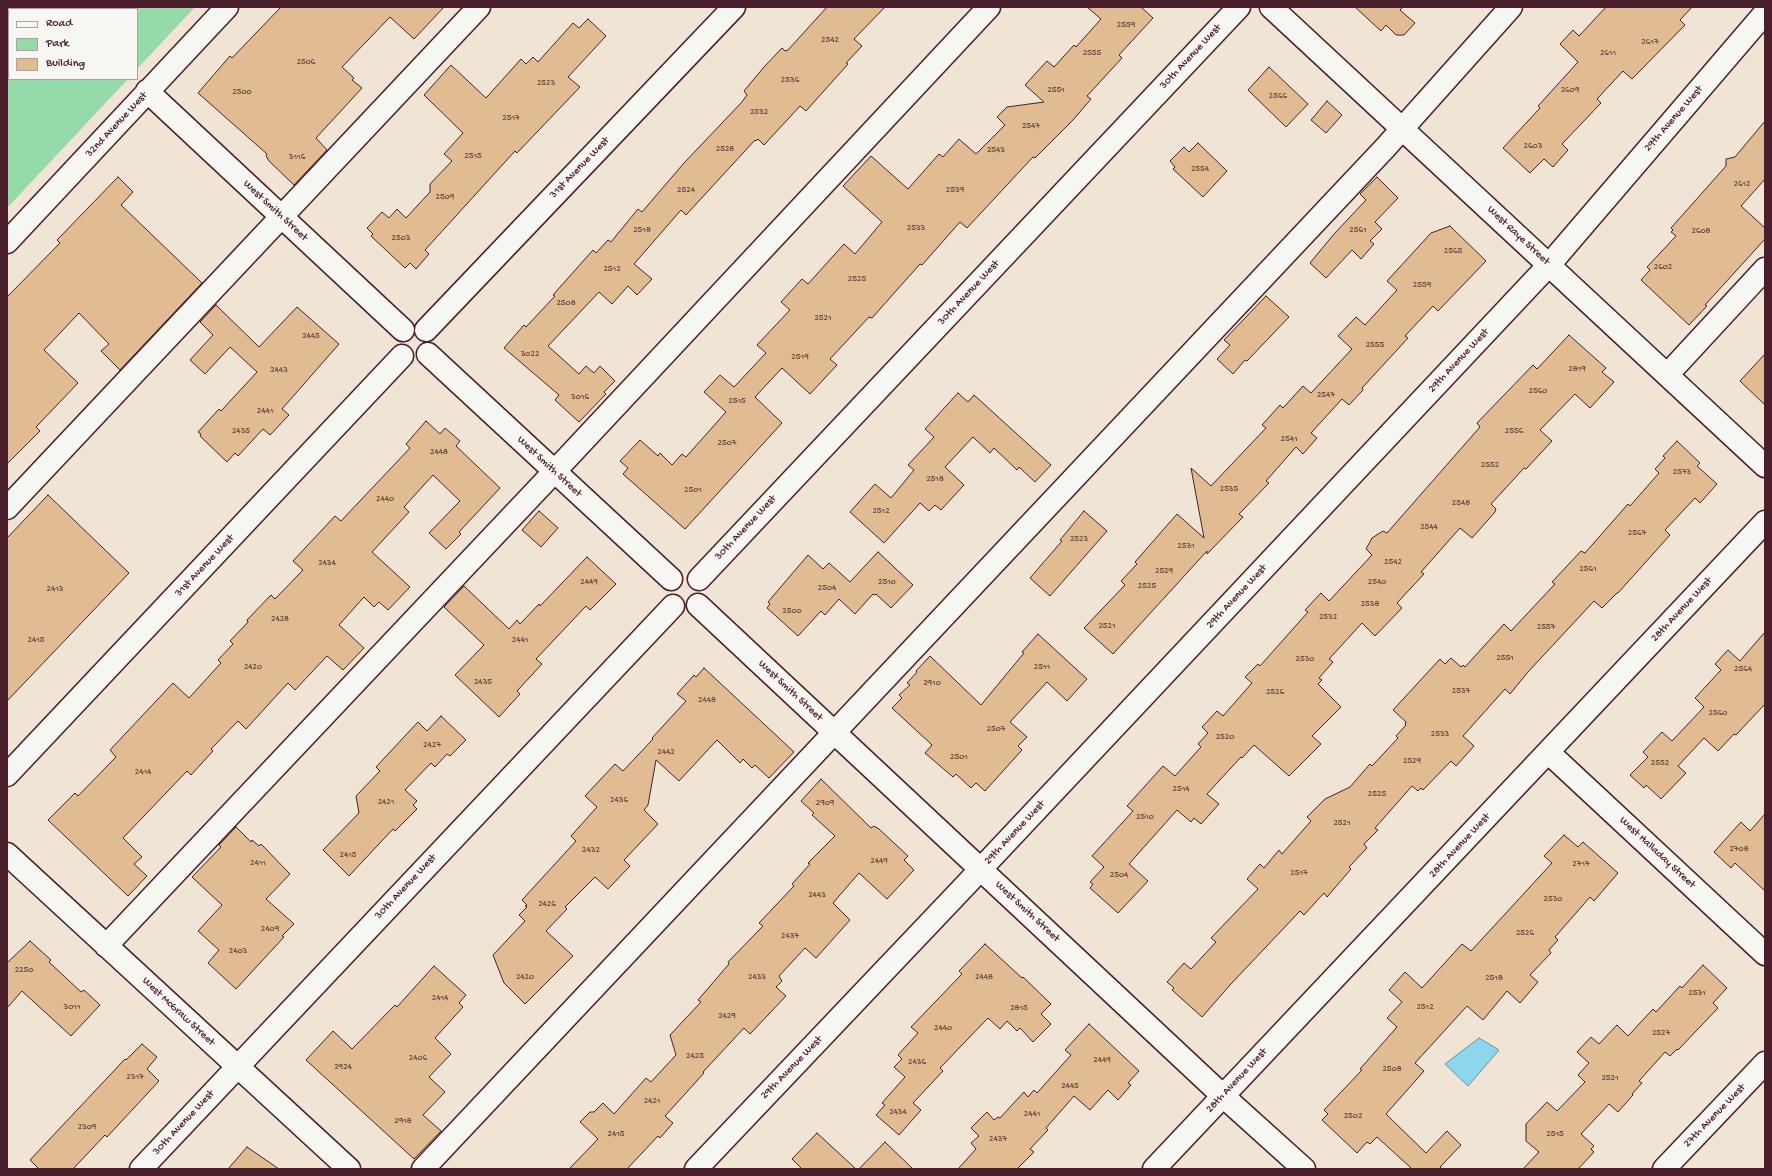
<!DOCTYPE html>
<style>
body{margin:0}
#map{position:relative;width:1772px;height:1176px;overflow:hidden;background:#f0e5d5;font-family:"Gochi Hand",sans-serif}
canvas{display:block}
.frame{position:absolute;inset:0;border:8px solid #4a1f2b;pointer-events:none}
.legend{position:absolute;left:8px;top:8px;width:130px;height:72px;box-sizing:border-box;background:#f6f6f2;border:1px solid #b1a0a2;margin:0;padding:5px 7px;list-style:none;font-size:12px;color:#4a1f2b}
.legend li{display:flex;align-items:center;gap:8px;height:20px}
.legend b{width:20px;border:1px solid #b1a0a2}
</style>
<div id="map">
<canvas width="1772" height="1176"></canvas>
<div class="frame"></div>
<ul class="legend">
<li><b style="height:5px;background:#f6f6f2"></b>Road</li>
<li><b style="height:11px;background:#95dba8"></b>Park</li>
<li><b style="height:11px;background:#e1bc92"></b>Building</li>
</ul>
</div>
<script>
const c = document.querySelector('canvas').getContext('2d');
c.lineJoin = 'round';
function paint(path, color) { c.fillStyle = color; c.fill(path, 'evenodd'); }
const toPath = rows => new Path2D(rows.map(r => 'M' + r).join(''));
function strokePath(path, color, width, dash) { c.strokeStyle = color; c.lineWidth = width; c.lineCap = dash ? 'butt' : 'round'; c.setLineDash(dash || []); c.stroke(path); }
function label(font, color, halo, rows, align = 'center') {
  c.font = font + ' "Gochi Hand",sans-serif'; c.lineWidth = 3; c.setLineDash([]); c.textBaseline = 'middle'; c.strokeStyle = halo; c.fillStyle = color; for (const [text, x, y, turn = 0] of rows) {
    c.save(); c.translate(x, y); c.rotate((+turn || 0) * Math.PI / 180); c.textAlign = isNaN(turn) ? turn : align; if (halo) c.strokeText(text, 0, 0); c.fillText(text, 0, 0); c.restore();
  }
}
paint(toPath([
 [7,7,195,7,137,69,137,9,9,9,9,79,128,79,7,208]
]), '#95dba8');
const water = toPath([
 [1479,1038,1499,1050,1468,1086,1445,1064,1479,1038]
]);
paint(water, '#8cd7ec');
strokePath(water, '#728d9f', 1);
const building = toPath([
 [281,7,444,7,414,39,390,17,342,67,354,78,352,80,362,88,316,138,327,150,294,185,269,161,266,156,267,154,198,93,230,56,232,58,281,7],
 [827,7,885,7,854,39,862,46,846,63,848,64,806,111,800,106,764,145,758,139,756,141,755,140,686,215,681,210,634,264,652,279,637,295,628,286,612,304,599,292,548,346,579,374,586,366,594,373,600,366,615,381,604,392,606,394,579,422,555,400,559,395,504,348,524,325,526,327,555,296,553,295,593,250,596,253,608,240,611,242,638,209,642,212,684,163,741,103,747,95,744,91,764,67,782,48,785,51,788,50,827,7],
 [1087,7,1141,7,1153,18,1119,55,1122,58,1087,96,1091,99,1073,120,1035,158,1033,157,967,228,960,222,922,265,920,264,872,318,869,317,830,359,837,365,810,394,782,368,755,397,782,423,685,529,623,474,628,468,620,461,640,440,658,456,660,453,672,465,682,454,686,457,726,412,704,392,720,375,734,387,766,353,757,345,790,310,781,302,802,279,808,284,844,244,855,254,882,222,843,186,871,156,908,189,939,154,943,157,959,139,976,154,1005,125,997,117,1007,107,1044,102,1025,85,1047,61,1054,67,1074,45,1076,47,1101,19,1087,7],
 [1355,7,1403,7,1400,10,1415,23,1404,35,1396,35,1386,25,1381,31,1355,7],
 [1606,7,1692,7,1680,20,1685,25,1632,79,1623,71,1597,99,1601,103,1562,144,1568,150,1553,167,1544,159,1530,173,1503,148,1540,108,1538,106,1578,62,1560,44,1573,30,1579,36,1606,7],
 [588,19,606,36,568,77,580,87,517,153,515,151,425,250,429,254,416,269,410,263,405,268,371,236,373,234,367,228,382,212,389,218,397,209,406,218,430,192,430,184,452,161,444,154,463,133,424,95,451,65,486,98,521,59,526,64,533,57,538,62,573,23,579,28,588,19],
 [1269,67,1308,104,1286,127,1248,90,1269,67],
 [1327,101,1342,115,1326,133,1311,120,1327,101],
 [1765,121,1765,179,1741,206,1765,228,1765,239,1705,305,1707,306,1689,325,1641,280,1650,270,1647,267,1676,236,1671,232,1673,230,1671,228,1726,166,1726,159,1735,157,1765,121],
 [1198,143,1227,171,1203,197,1173,169,1175,167,1170,161,1184,147,1189,152,1198,143],
 [118,177,133,192,121,205,202,283,120,370,101,351,109,344,79,313,44,350,78,383,36,427,40,431,7,464,7,297,60,243,57,240,118,177],
 [1377,177,1398,198,1375,222,1382,229,1370,241,1374,244,1361,259,1352,250,1326,278,1310,263,1334,234,1366,200,1360,194,1377,177],
 [1450,226,1486,261,1438,311,1433,306,1405,336,1408,338,1362,388,1363,390,1349,405,1342,399,1311,433,1317,438,1303,454,1296,447,1266,481,1269,483,1239,514,1243,517,1207,554,1207,551,1113,654,1084,628,1125,585,1121,581,1137,564,1135,562,1177,514,1204,538,1191,468,1211,486,1266,428,1262,425,1280,405,1283,408,1303,386,1311,393,1352,349,1338,336,1356,317,1365,325,1397,290,1387,281,1431,233,1450,226],
 [1266,296,1289,317,1247,361,1245,360,1233,374,1217,359,1230,345,1224,340,1266,296],
 [216,305,259,347,297,307,339,344,282,409,289,415,270,435,263,429,238,456,235,453,227,462,200,436,201,434,198,432,219,409,221,411,257,372,230,347,205,374,190,360,213,335,200,322,216,305],
 [1569,335,1606,368,1602,372,1614,382,1590,408,1575,394,1540,430,1552,441,1526,469,1524,468,1491,504,1496,509,1495,512,1472,538,1460,528,1421,572,1424,574,1397,603,1402,608,1375,636,1362,623,1329,659,1333,662,1319,678,1322,680,1318,684,1341,707,1312,736,1321,744,1289,776,1254,745,1242,758,1241,757,1207,794,1219,804,1201,824,1194,818,1191,822,1177,810,1129,864,1148,881,1118,913,1090,888,1093,884,1090,882,1104,867,1092,856,1133,811,1127,806,1163,766,1175,776,1201,747,1198,744,1208,733,1202,727,1217,711,1223,716,1252,683,1245,677,1258,664,1260,666,1308,612,1305,610,1321,593,1329,601,1372,555,1366,549,1372,538,1383,531,1387,533,1480,427,1477,423,1533,365,1537,369,1569,335],
 [1765,354,1765,405,1740,381,1765,354],
 [958,393,968,402,974,395,1051,465,1035,482,1019,467,1017,470,994,448,990,453,973,437,945,467,964,485,941,510,935,505,929,511,920,503,884,543,850,512,875,484,891,498,914,470,908,465,934,437,925,429,958,393],
 [426,421,440,434,445,428,460,441,456,446,500,488,459,532,461,534,446,549,429,533,460,501,433,475,404,507,409,512,372,552,410,587,388,610,379,602,374,607,364,597,339,625,364,648,343,670,327,656,295,690,288,683,246,729,238,721,211,749,213,751,191,775,187,771,123,838,142,857,134,864,147,876,128,896,48,820,75,793,78,796,116,757,110,750,173,683,189,698,221,663,218,660,233,644,230,641,248,622,247,620,271,595,275,599,303,570,293,561,335,516,341,521,410,448,406,444,426,421],
 [1677,441,1700,463,1697,466,1717,484,1700,503,1695,498,1665,530,1670,535,1618,593,1617,593,1602,608,1594,601,1528,672,1510,694,1505,689,1463,736,1474,746,1456,766,1451,761,1423,790,1421,788,1418,791,1412,786,1375,828,1378,830,1364,844,1367,848,1349,867,1351,869,1327,897,1324,893,1304,915,1300,911,1230,985,1202,1017,1172,990,1174,988,1167,982,1184,963,1191,969,1216,942,1211,938,1258,889,1247,879,1260,864,1264,868,1279,850,1282,854,1311,821,1307,817,1325,799,1350,787,1370,764,1372,766,1398,738,1396,736,1406,725,1405,724,1406,722,1393,710,1440,659,1445,664,1451,658,1461,667,1463,665,1465,667,1504,624,1511,631,1555,584,1552,582,1581,551,1585,553,1628,504,1630,506,1659,473,1655,469,1665,458,1663,456,1677,441],
 [48,495,129,573,7,701,7,538,48,495],
 [539,511,558,528,541,547,522,530,539,511],
 [1084,511,1107,531,1050,596,1030,578,1062,541,1060,540,1084,511],
 [878,552,913,585,891,608,876,594,875,595,873,594,855,614,839,599,825,615,821,611,798,636,767,608,770,604,768,602,808,555,823,569,829,563,850,582,878,552],
 [587,557,616,584,590,610,586,606,536,659,542,664,517,691,520,694,499,717,455,675,484,645,444,607,464,586,509,629,517,620,520,624,539,604,540,606,587,557],
 [1765,632,1765,704,1736,735,1734,734,1718,751,1704,738,1678,766,1686,773,1661,799,1646,785,1644,788,1630,775,1648,757,1643,752,1662,732,1672,741,1704,707,1695,698,1721,670,1715,664,1728,650,1740,661,1765,632],
 [1038,634,1087,679,1067,701,1047,682,1010,722,1027,737,1018,746,1022,750,985,791,976,783,971,788,956,774,953,777,925,753,932,745,892,708,902,698,899,695,910,685,907,683,917,672,916,671,930,656,981,705,1024,653,1022,652,1038,634],
 [704,668,794,752,769,778,755,765,752,768,743,759,740,763,717,740,679,781,656,760,648,805,644,810,658,824,624,860,630,866,608,889,595,877,565,907,567,909,546,931,573,956,525,1004,504,983,493,955,525,921,519,915,527,907,525,906,527,905,522,900,576,841,571,836,597,807,585,796,615,764,623,771,653,739,652,738,686,701,677,694,694,675,696,677,704,668],
 [441,716,466,740,450,756,447,754,435,767,431,763,405,790,417,801,413,805,417,809,395,831,393,829,349,876,323,850,359,813,356,796,380,771,376,767,418,722,427,731,441,716],
 [821,779,871,828,874,826,879,829,908,856,904,860,914,870,887,899,859,873,833,903,850,920,816,958,805,948,779,976,782,981,776,987,786,996,750,1034,744,1028,703,1072,704,1073,665,1116,673,1123,660,1138,658,1136,627,1169,569,1169,598,1139,580,1122,590,1112,594,1112,603,1103,614,1114,646,1078,651,1082,676,1055,670,1035,701,1002,698,1000,729,964,728,962,763,926,759,923,794,886,792,884,810,864,808,863,835,836,812,815,814,813,801,801,821,779],
 [1765,814,1765,891,1735,863,1731,868,1714,852,1741,822,1750,831,1765,814],
 [236,827,251,842,252,840,259,846,261,844,290,874,266,899,294,924,282,936,284,937,236,989,208,963,219,950,198,931,222,905,192,877,221,847,219,845,236,827],
 [1564,835,1578,847,1583,842,1618,873,1594,901,1590,897,1555,937,1558,940,1549,950,1551,953,1530,975,1538,982,1520,1003,1507,991,1483,1020,1467,1006,1415,1063,1424,1071,1386,1114,1426,1153,1447,1131,1461,1145,1440,1167,1442,1169,1410,1169,1411,1168,1377,1137,1370,1144,1367,1142,1357,1153,1322,1120,1328,1114,1324,1110,1362,1070,1360,1069,1397,1027,1387,1018,1402,1002,1389,990,1405,972,1422,988,1462,944,1471,951,1552,863,1544,856,1564,835],
 [30,941,51,960,49,962,81,992,84,990,100,1005,71,1036,22,991,7,1008,7,963,30,941],
 [985,944,1022,978,1023,977,1051,1004,1041,1014,1051,1024,1033,1042,1020,1028,1017,1031,1007,1021,1000,1029,988,1018,940,1068,943,1071,913,1103,921,1110,899,1135,876,1115,885,1105,882,1103,905,1077,894,1067,902,1059,898,1055,918,1033,911,1027,962,974,959,971,985,944],
 [1703,965,1727,988,1713,1003,1718,1008,1678,1050,1677,1049,1670,1056,1665,1052,1639,1081,1642,1083,1632,1094,1633,1095,1618,1112,1609,1104,1581,1134,1594,1146,1591,1149,1594,1152,1578,1169,1523,1169,1539,1152,1526,1141,1526,1124,1547,1102,1557,1111,1585,1082,1578,1075,1589,1063,1577,1052,1591,1037,1599,1044,1617,1025,1628,1036,1653,1009,1656,1012,1680,986,1682,988,1703,965],
 [434,966,466,995,459,1003,463,1007,435,1038,451,1054,429,1077,445,1092,423,1115,441,1131,414,1159,306,1060,333,1031,352,1049,395,1005,397,1007,434,966],
 [1089,1024,1139,1071,1128,1083,1131,1085,1118,1100,1108,1090,1090,1110,1074,1096,1046,1128,1048,1130,1030,1149,1034,1152,1017,1169,958,1169,976,1149,971,1143,979,1136,971,1128,987,1112,994,1120,998,1117,1000,1118,1024,1092,1028,1097,1034,1090,1037,1093,1071,1055,1065,1050,1089,1024],
 [142,1044,157,1057,147,1069,159,1081,107,1137,105,1135,73,1169,39,1169,30,1160,125,1059,126,1060,142,1044],
 [817,1133,856,1169,802,1169,792,1159,817,1133],
 [885,1142,913,1169,859,1169,885,1142],
 [247,1147,279,1169,228,1169,247,1147]
]);
paint(building, '#e1bc92');
strokePath(building, '#4a1f2b', 1);
const minor = toPath([
 [1271,7,1765,466],
 [147,91,403,330],
 [7,242,227,7],
 [426,330,734,7],
 [428,354,671,579],
 [1667,375,1765,269],
 [7,508,479,7],
 [699,579,1239,7],
 [698,605,1223,1096,1304,1169],
 [1548,752,1765,954],
 [7,775,402,356],
 [7,854,349,1169],
 [106,946,554,472,989,7],
 [141,1169,673,606],
 [423,1169,1385,148,1511,7],
 [696,1169,962,889,1549,265,1765,13],
 [1154,1169,1765,522],
 [1664,1169,1765,1063]
]);
strokePath(minor, '#4a1f2b', 25);
strokePath(minor, '#f6f6f2', 22);
label('9px', '#704645', null, [
 ["2559",1126,26],
 ["2542",830,41],
 ["2617",1650,43],
 ["2555",1092,54],
 ["2611",1608,54],
 ["2506",306,63],
 ["2536",790,81],
 ["2523",546,84],
 ["2551",1056,91],
 ["2609",1570,91],
 ["2500",242,93],
 ["2566",1278,97],
 ["2532",759,113],
 ["2517",511,119],
 ["2547",1031,127],
 ["2603",1533,147],
 ["2528",725,150],
 ["2543",996,151],
 ["2515",473,157],
 ["3116",297,158],
 ["2554",1200,170],
 ["2612",1742,185],
 ["2524",686,191],
 ["2539",955,191],
 ["2509",445,198],
 ["2533",916,229],
 ["2518",642,231],
 ["2561",1358,231],
 ["2608",1701,232],
 ["2503",401,239],
 ["2565",1453,252],
 ["2602",1663,268],
 ["2512",612,270],
 ["2525",857,280],
 ["2559",1422,286],
 ["2508",566,304],
 ["2521",823,319],
 ["2445",311,337],
 ["2555",1375,346],
 ["3022",530,355],
 ["2519",800,358],
 ["2819",1577,370],
 ["2443",279,371],
 ["2560",1538,392],
 ["2547",1326,396],
 ["3016",580,398],
 ["2515",737,402],
 ["2441",265,412],
 ["2435",241,432],
 ["2556",1514,432],
 ["2541",1289,440],
 ["2507",727,444],
 ["2448",439,453],
 ["2552",1490,466],
 ["2573",1682,473],
 ["2518",935,480],
 ["2535",1229,490],
 ["2501",693,491],
 ["2440",385,500],
 ["2548",1461,504],
 ["2512",881,512],
 ["2544",1429,528],
 ["2567",1637,534],
 ["2523",1079,540],
 ["2531",1186,547],
 ["2542",1393,563],
 ["2434",327,564],
 ["2561",1588,570],
 ["2529",1164,572],
 ["2449",589,583],
 ["2510",887,583],
 ["2540",1377,583],
 ["2525",1147,587],
 ["2504",827,589],
 ["2413",55,590],
 ["2538",1370,605],
 ["2500",792,612],
 ["2532",1328,618],
 ["2428",280,620],
 ["2521",1107,627],
 ["2557",1546,628],
 ["2415",36,641],
 ["2441",520,641],
 ["2551",1505,659],
 ["2530",1305,660],
 ["2420",253,668],
 ["2511",1042,668],
 ["2564",1743,670],
 ["2435",483,683],
 ["2910",932,684],
 ["2537",1461,692],
 ["2526",1275,693],
 ["2448",707,701],
 ["2560",1718,714],
 ["2507",996,730],
 ["2533",1440,735],
 ["2520",1225,738],
 ["2427",432,746],
 ["2442",666,753],
 ["2501",959,758],
 ["2529",1412,762],
 ["2552",1660,764],
 ["2414",143,773],
 ["2514",1181,790],
 ["2525",1377,795],
 ["2436",619,801],
 ["2421",386,803],
 ["2909",825,804],
 ["2510",1145,818],
 ["2521",1342,824],
 ["2708",1739,850],
 ["2432",591,851],
 ["2415",348,856],
 ["2449",879,862],
 ["2411",258,864],
 ["2717",1581,865],
 ["2517",1299,874],
 ["2504",1119,876],
 ["2443",817,896],
 ["2530",1553,900],
 ["2426",547,905],
 ["2409",270,930],
 ["2526",1525,934],
 ["2437",790,937],
 ["2403",238,952],
 ["2250",24,971],
 ["2420",525,978],
 ["2433",757,978],
 ["2448",984,978],
 ["2518",1494,979],
 ["2531",1697,994],
 ["2414",440,999],
 ["3011",72,1008],
 ["2512",1425,1008],
 ["2815",1019,1009],
 ["2429",727,1017],
 ["2440",943,1029],
 ["2527",1661,1034],
 ["2425",695,1057],
 ["2406",418,1059],
 ["2449",1102,1061],
 ["2436",917,1063],
 ["2924",343,1068],
 ["2508",1392,1070],
 ["2317",135,1078],
 ["2521",1610,1079],
 ["2445",1070,1087],
 ["2421",652,1102],
 ["2434",898,1113],
 ["2441",1032,1115],
 ["2502",1353,1117],
 ["2918",403,1122],
 ["2309",87,1128],
 ["2415",616,1135],
 ["2515",1555,1135],
 ["2437",998,1140]
]);
label('11px', '#4a1f2b', '#f6f6f2', [
 ["30th Avenue West",1191,57,-47],
 ["29th Avenue West",1674,119,-49],
 ["32nd Avenue West",117,125,-47],
 ["31st Avenue West",580,168,-46],
 ["West Smith Street",275,211,43],
 ["West Raye Street",1518,236,43],
 ["30th Avenue West",969,293,-47],
 ["29th Avenue West",1459,361,-47],
 ["West Smith Street",549,467,43],
 ["30th Avenue West",746,528,-47],
 ["31st Avenue West",205,566,-47],
 ["29th Avenue West",1237,597,-47],
 ["28th Avenue West",1682,610,-47],
 ["West Smith Street",790,691,43],
 ["29th Avenue West",1015,833,-47],
 ["28th Avenue West",1460,846,-47],
 ["West Halladay Street",1657,853,43],
 ["30th Avenue West",406,887,-47],
 ["West Smith Street",1027,912,43],
 ["West McGraw Street",178,1012,43],
 ["29th Avenue West",792,1068,-46],
 ["28th Avenue West",1237,1081,-47],
 ["27th Avenue West",1715,1116,-46],
 ["30th Avenue West",184,1123,-47]
]);
</script>
